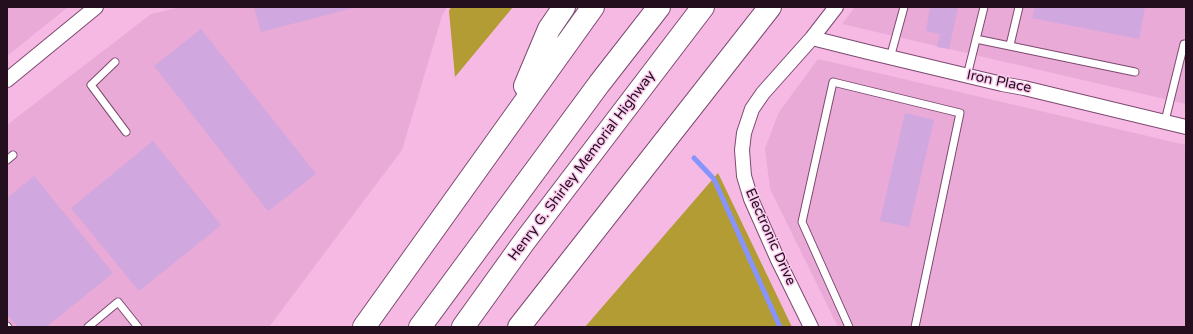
<!DOCTYPE html>
<style>
body{margin:0}
#map{position:relative;width:1193px;height:334px;overflow:hidden;background:#f5b9e4;font-family:"Varela Round",sans-serif}
canvas{display:block}
.frame{position:absolute;inset:0;border:8px solid #240f1f;pointer-events:none}
</style>
<div id="map">
<canvas width="1193" height="334"></canvas>
<div class="frame"></div>
</div>
<script>
const c = document.querySelector('canvas').getContext('2d');
c.lineJoin = 'round';
function paint(path, color) { c.fillStyle = color; c.fill(path, 'evenodd'); }
const toPath = rows => new Path2D(rows.map(r => 'M' + r).join(''));
function strokePath(path, color, width, dash) { c.strokeStyle = color; c.lineWidth = width; c.lineCap = dash ? 'butt' : 'round'; c.setLineDash(dash || []); c.stroke(path); }
function label(font, color, halo, rows, align = 'center') {
  c.font = font + ' "Varela Round",sans-serif'; c.lineWidth = 3; c.setLineDash([]); c.textBaseline = 'middle'; c.strokeStyle = halo; c.fillStyle = color; for (const [text, x, y, turn = 0] of rows) {
    c.save(); c.translate(x, y); c.rotate((+turn || 0) * Math.PI / 180); c.textAlign = isNaN(turn) ? turn : align; if (halo) c.strokeText(text, 0, 0); c.fillText(text, 0, 0); c.restore();
  }
}
paint(toPath([
 [7,7,68,7,7,56],
 [181,7,447,7,442,16,402,150,269,327,7,327,7,125,151,14],
 [855,7,1186,7,1186,104,842,24],
 [818,59,1186,145,1186,327,838,327,770,189,765,148,779,112]
]), '#eaaad7');
paint(toPath([
 [451,7,513,7,455,77,449,11],
 [718,173,792,327,585,327]
]), '#b29c33');
strokePath(toPath([
 [694,158,714,179,780,327]
]), '#8894fd', 5);
paint(toPath([
 [254,7,353,7,353,8,261,32],
 [930,7,958,7,949,49,937,47,940,34,926,31],
 [1035,7,1145,7,1139,39,1032,18],
 [201,29,316,174,268,211,154,66],
 [905,113,934,120,909,227,880,221],
 [153,141,221,225,139,291,71,208],
 [34,176,113,273,46,327,18,327,7,314,7,198]
]), '#d0a7de');
const lane = toPath([
 [976,39,1135,72],
 [1010,45,1019,7],
 [890,58,904,7],
 [115,62,91,85,126,132],
 [967,76,984,7],
 [1165,121,1184,44,1186,44],
 [7,160,13,155],
 [7,326,8,327],
 [88,327,118,302,138,327],
 [849,327,802,222,833,82,960,113,915,327]
]);
const street = toPath([
 [812,38,868,52,1002,84,1024,88,1186,127],
 [7,80,96,7],
 [811,327,778,260,751,199,744,176,742,150,744,133,752,109,763,93,812,38,836,7]
]);
const highway = toPath([
 [525,86,549,29,564,7],
 [364,327,593,7],
 [420,327,599,84,659,7],
 [463,327,524,242,703,7],
 [519,327,770,7]
]);
strokePath(lane, '#7d4a70', 9);
strokePath(street, '#7d4a70', 16);
strokePath(highway, '#7d4a70', 24);
strokePath(lane, '#fff', 7);
strokePath(street, '#fff', 14);
strokePath(highway, '#fff', 22);
label('14px', '#240f1f', '#fbcaed', [
 ["Iron Place",999,82,12],
 ["Henry G. Shirley Memorial Highway",582,166,-53],
 ["Electronic Drive",770,237,66]
]);
</script>
